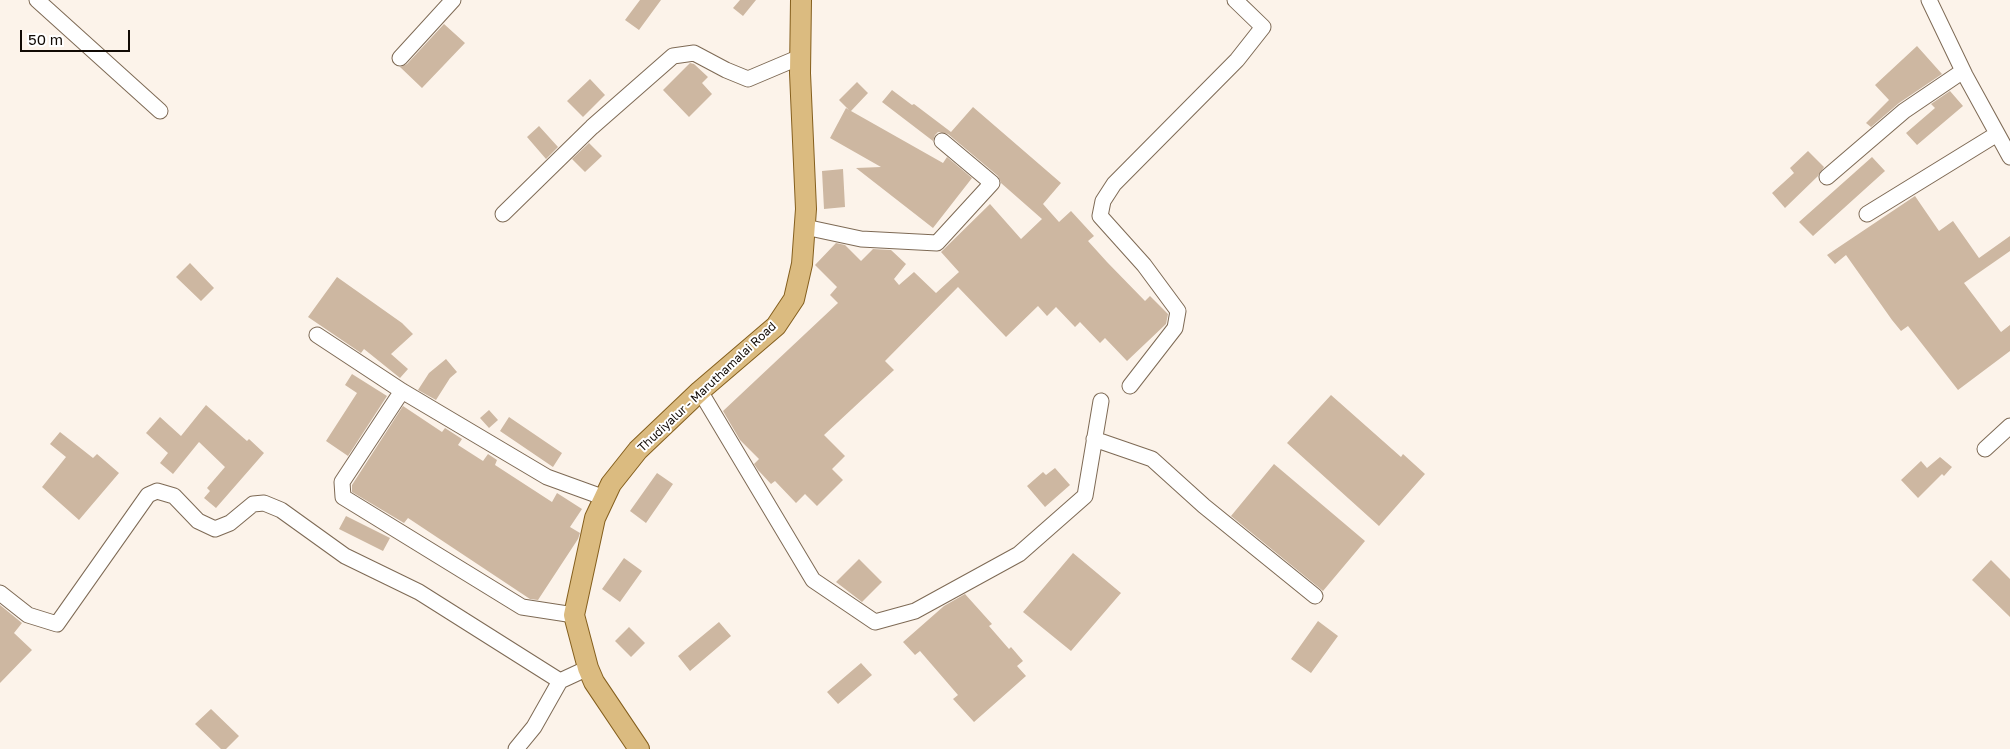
<!DOCTYPE html>
<style>
body{margin:0}
#map{position:relative;width:2010px;height:749px;overflow:hidden;background:#fcf3ea;font-family:"Golos Text",sans-serif}
canvas{display:block}
.scale{position:absolute;left:20px;top:30px;width:110px;height:22px;box-sizing:border-box;border:2px solid #110a04;border-top:0;padding-left:6px;font-size:15px;line-height:18px;white-space:nowrap;color:#110a04;-webkit-text-stroke:4px #fff;paint-order:stroke}
</style>
<div id="map">
<canvas width="2010" height="749"></canvas>
<div class="scale">50 m</div>
</div>
<script>
const c = document.querySelector('canvas').getContext('2d');
c.lineJoin = 'round';
function paint(path, color) { c.fillStyle = color; c.fill(path, 'evenodd'); }
const toPath = rows => new Path2D(rows.map(r => 'M' + r).join(''));
function strokePath(path, color, width, dash) { c.strokeStyle = color; c.lineWidth = width; c.lineCap = dash ? 'butt' : 'round'; c.setLineDash(dash || []); c.stroke(path); }
function label(font, color, halo, rows, align = 'center') {
  c.font = font + ' "Golos Text",sans-serif'; c.lineWidth = 4; c.setLineDash([]); c.textBaseline = 'middle'; c.strokeStyle = halo; c.fillStyle = color; for (const [text, x, y, turn = 0] of rows) {
    c.save(); c.translate(x, y); c.rotate((+turn || 0) * Math.PI / 180); c.textAlign = isNaN(turn) ? turn : align; if (halo) c.strokeText(text, 0, 0); c.fillText(text, 0, 0); c.restore();
  }
}
paint(toPath([
 [640,0,661,0,639,30,625,20],
 [740,0,756,0,743,16,733,8],
 [444,24,465,43,422,88,400,67,407,64],
 [1917,46,1942,74,1899,103,1871,127,1866,123,1889,100,1875,85],
 [690,63,694,64,708,77,702,83,712,94,689,117,663,90],
 [590,79,605,95,583,117,567,101],
 [857,82,868,93,851,111,943,163,947,157,972,178,933,228,856,168,881,167,830,138,846,108,849,110,839,100],
 [892,90,912,105,914,104,951,132,973,107,1061,183,1043,204,1059,222,1071,211,1094,236,1088,241,1107,262,1145,301,1150,296,1168,314,1166,324,1127,361,1105,338,1100,343,1080,322,1075,327,1056,307,1047,316,1038,306,1006,337,958,287,885,361,894,370,824,435,845,456,832,469,843,480,817,506,805,494,796,503,775,481,771,484,758,470,754,464,759,459,740,440,723,411,838,303,830,295,837,287,815,265,836,243,845,245,861,261,873,249,891,250,906,264,894,279,899,285,914,272,936,293,959,272,941,252,990,204,1021,239,1042,219,1001,183,998,176,948,134,938,132,935,135,933,141,882,102],
 [1950,91,1963,106,1917,145,1906,133,1935,108,1931,104],
 [539,126,558,147,546,159,527,137],
 [589,143,602,156,585,172,572,159],
 [1808,151,1824,167,1818,176,1785,208,1772,193,1794,173,1790,168],
 [1872,157,1885,171,1813,236,1799,222],
 [843,169,845,207,824,209,822,171],
 [1915,196,1939,231,1953,221,1979,258,2010,236,2010,251,1964,283,2001,332,2010,325,2010,351,1958,390,1908,326,1901,331,1892,320,1846,255,1835,264,1827,255],
 [190,263,214,288,201,301,176,277],
 [337,277,402,323,413,334,391,354,408,369,400,378,364,349,361,353,308,317],
 [446,359,457,372,450,378,436,400,418,390,429,373],
 [352,374,387,396,348,456,326,441,357,393,345,385],
 [1331,395,1401,457,1403,454,1425,474,1379,526,1287,443],
 [206,405,247,441,249,439,264,453,216,508,204,498,210,491,207,488,225,467,199,442,173,474,160,463,168,453,146,433,160,417,181,436],
 [403,406,442,432,445,428,462,439,458,445,483,461,488,454,497,460,495,465,552,502,557,493,582,509,570,527,580,533,578,539,538,600,530,599,408,518,404,523,352,492,352,485],
 [489,410,498,420,489,428,480,418],
 [509,417,562,453,553,467,500,431],
 [60,432,93,458,97,454,119,473,79,520,42,487,66,457,50,444],
 [1940,457,1952,467,1944,476,1942,474,1918,498,1901,480,1921,461,1927,468],
 [1274,464,1365,541,1323,591,1231,516],
 [1055,468,1070,485,1045,507,1027,486,1043,472,1046,475],
 [657,473,673,484,646,523,630,511],
 [346,516,390,538,383,551,339,529],
 [1073,553,1121,593,1071,651,1023,612],
 [624,558,642,571,620,602,602,589],
 [859,559,882,582,862,602,836,582],
 [1991,560,2010,579,2010,617,1972,580],
 [965,594,992,624,989,626,1009,649,1011,647,1023,661,1017,666,1026,676,974,722,953,699,958,695,920,651,915,655,903,642,944,606],
 [0,605,22,623,14,633,32,650,0,683],
 [1318,621,1338,636,1311,673,1291,659],
 [719,622,731,636,690,671,678,656],
 [629,627,645,643,631,657,615,641],
 [861,663,872,675,838,704,827,692],
 [211,709,239,736,226,749,221,749,195,724]
]), '#cdb7a1');
const minor = toPath([
 [37,0,160,111],
 [1929,0,1965,75,2010,157],
 [400,58,453,0],
 [1827,177,1904,111,1963,71],
 [503,214,592,127,673,56,694,53,726,70,748,79,800,57],
 [1867,214,1997,134],
 [805,227,861,239,937,243,992,183,942,141],
 [317,335,402,391,547,477,605,498],
 [1130,386,1175,328,1178,311,1144,265,1100,216,1103,201,1114,184,1237,60,1263,27,1235,0],
 [402,391,342,482,343,497,522,607,574,615],
 [700,391,813,580,875,622,915,611,1019,554,1085,496,1101,401],
 [1094,439,1152,459,1204,506,1315,596],
 [1985,449,2010,426],
 [0,593,28,615,57,624,148,495,157,491,174,496,198,521,215,529,230,523,253,504,264,503,281,510,345,556,419,592,560,681],
 [516,749,534,727,560,681,588,668]
]);
const major = toPath([
 [639,749,594,682,588,668,574,615,595,518,611,484,638,450,700,391,776,326,794,299,802,264,806,209,800,73,801,0]
]);
strokePath(minor, '#7e6a55', 17);
strokePath(major, '#855f1d', 22);
strokePath(minor, '#fff', 15);
strokePath(major, '#dbbb80', 20);
label('12px', '#110a04', '#fff', [
 ["Thudiyalur - Maruthamalai Road",707,387,-43]
]);
</script>
